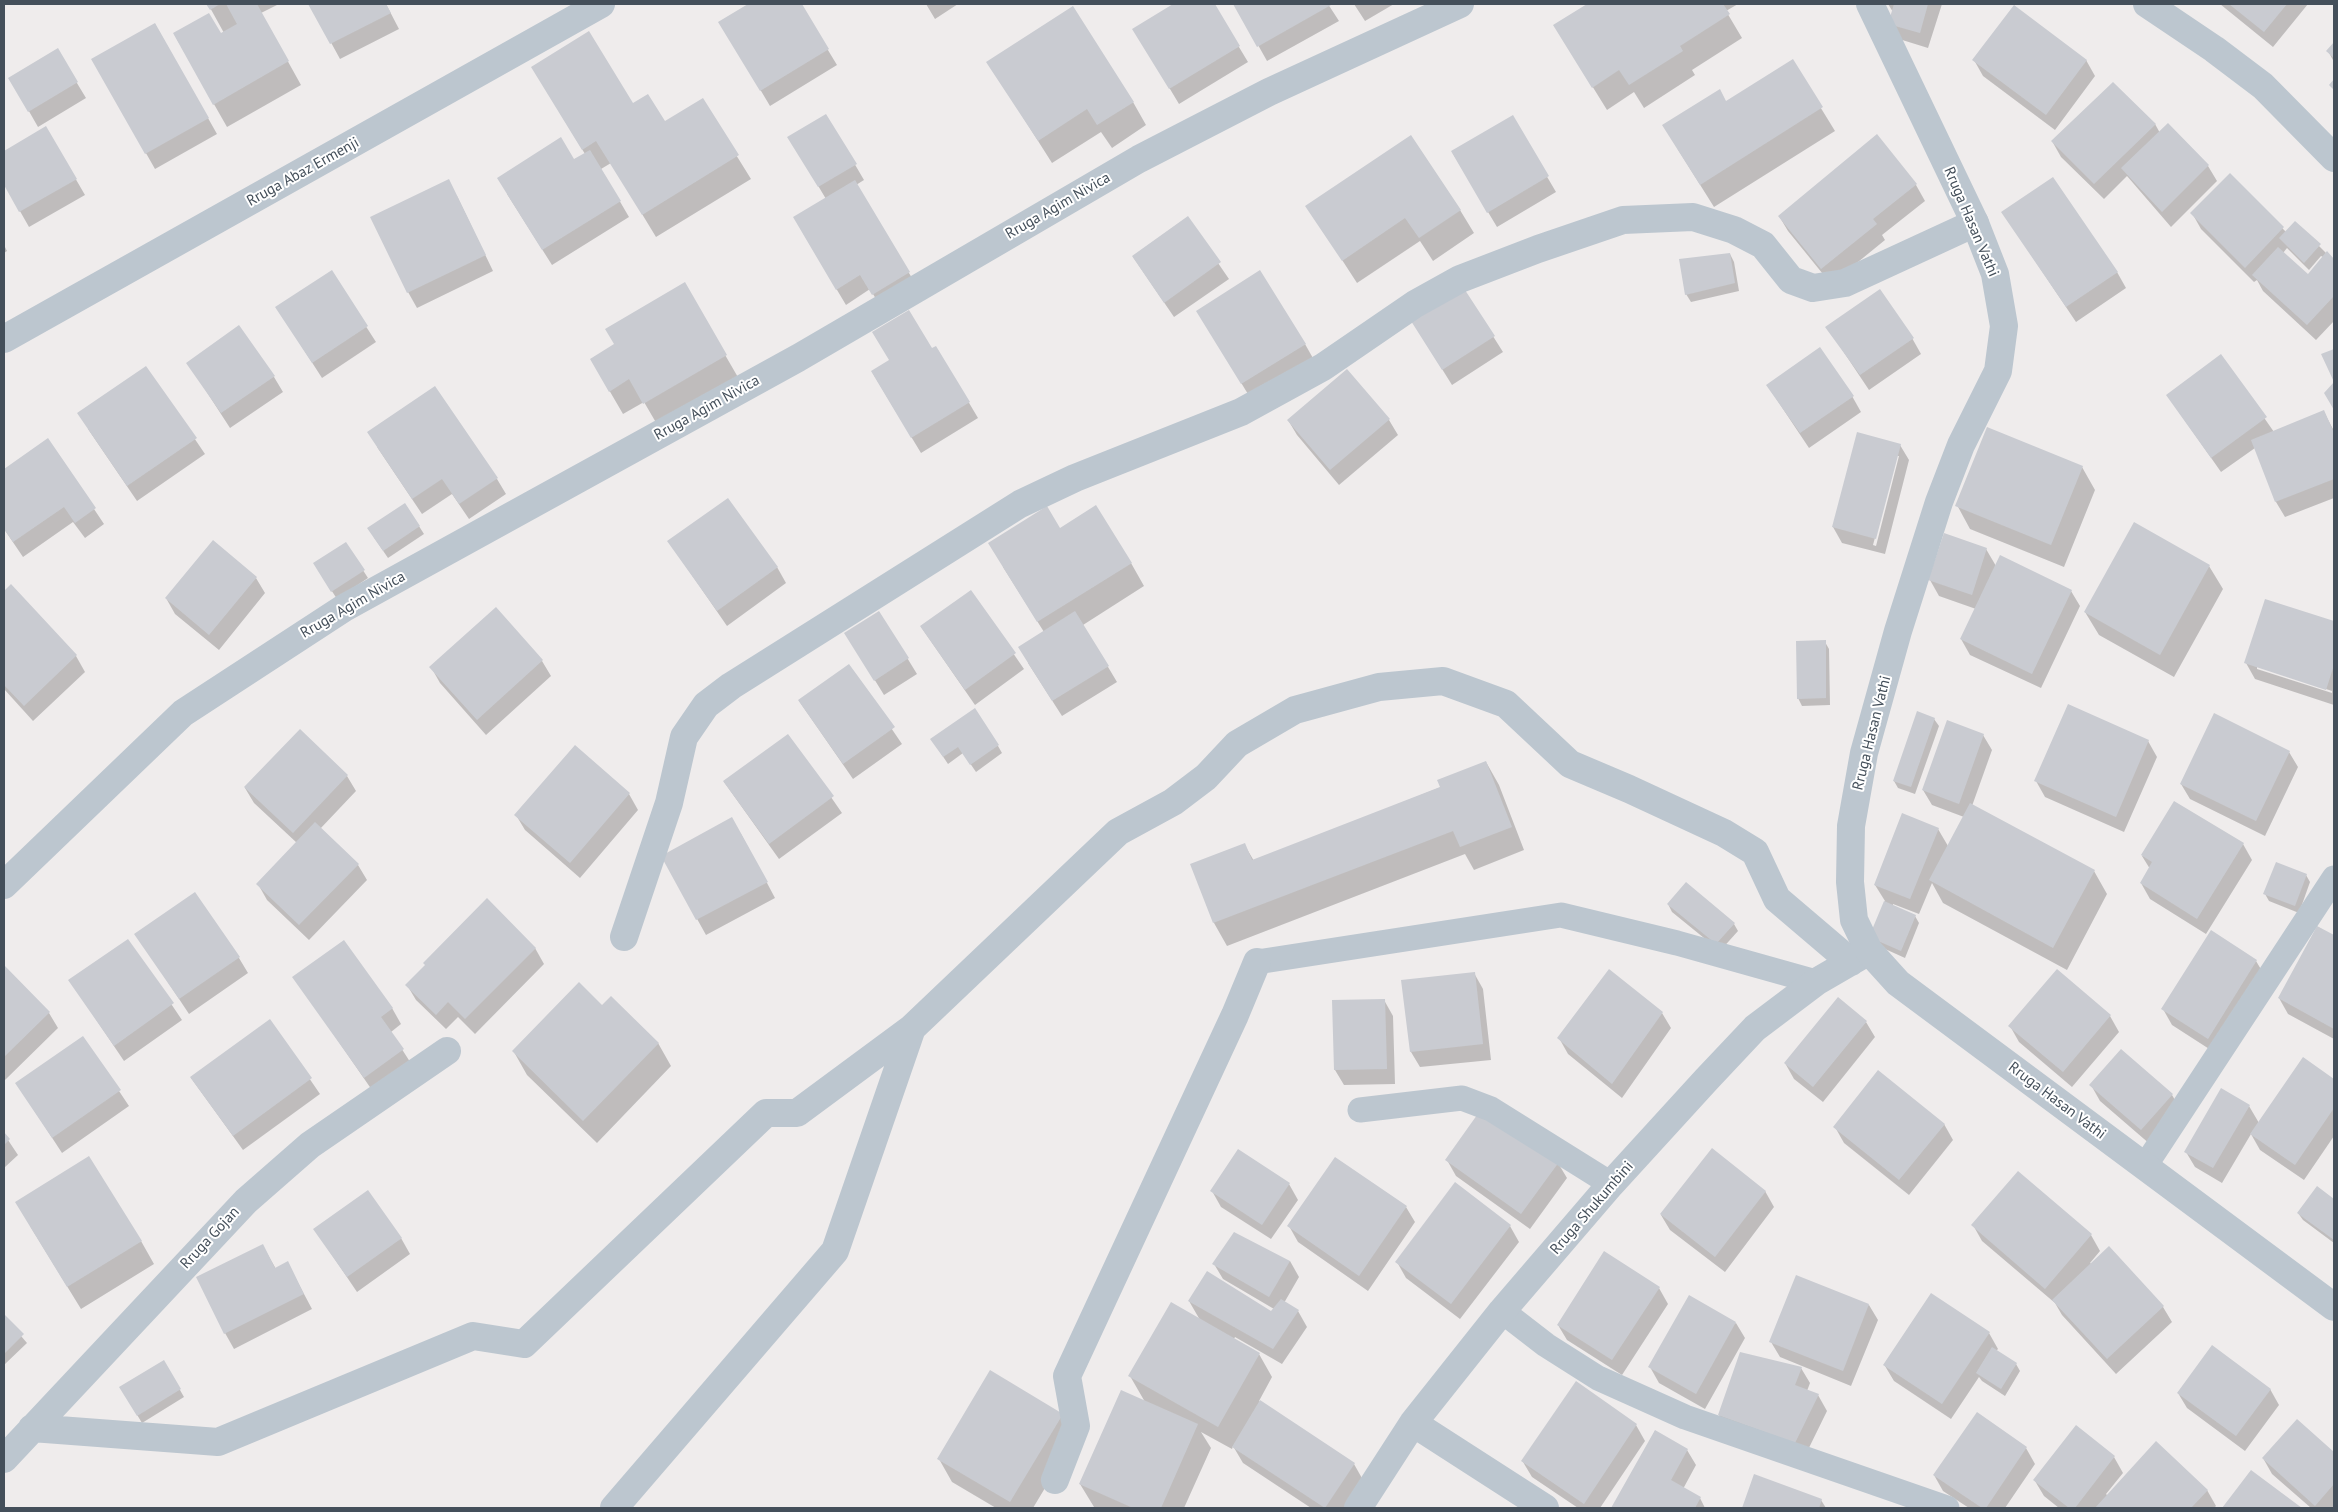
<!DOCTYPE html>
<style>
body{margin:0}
#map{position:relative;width:2338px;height:1512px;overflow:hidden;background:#efecec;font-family:"PT Sans",sans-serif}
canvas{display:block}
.frame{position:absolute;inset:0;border:5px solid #444f5a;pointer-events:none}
</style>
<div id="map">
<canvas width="2338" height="1512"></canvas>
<div class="frame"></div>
</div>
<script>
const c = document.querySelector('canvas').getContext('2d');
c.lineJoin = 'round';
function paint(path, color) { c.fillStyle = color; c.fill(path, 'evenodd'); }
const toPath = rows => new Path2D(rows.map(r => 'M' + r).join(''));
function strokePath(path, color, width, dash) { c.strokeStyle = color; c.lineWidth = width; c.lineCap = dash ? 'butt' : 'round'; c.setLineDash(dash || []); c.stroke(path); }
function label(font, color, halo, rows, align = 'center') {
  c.font = font + ' "PT Sans",sans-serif'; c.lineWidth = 4; c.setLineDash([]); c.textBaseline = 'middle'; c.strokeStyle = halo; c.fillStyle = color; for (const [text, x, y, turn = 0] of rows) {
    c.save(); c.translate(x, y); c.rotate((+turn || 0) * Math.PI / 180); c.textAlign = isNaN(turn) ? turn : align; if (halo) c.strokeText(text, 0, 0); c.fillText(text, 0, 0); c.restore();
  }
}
paint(toPath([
 [208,4,279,4,261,13,301,85,227,127,174,34,220,35,224,33],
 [310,4,386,4,399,29,340,59],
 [750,4,800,4,837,65,770,106,720,22],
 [926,4,958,4,935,19],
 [1176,4,1213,4,1248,62,1179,104,1134,29],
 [1235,4,1328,4,1339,21,1267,61],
 [1354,4,1394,4,1365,21],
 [1589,4,1738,4,1726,11,1742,38,1692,70,1695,75,1644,108,1634,92,1607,110,1555,26],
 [1888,4,1942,4,1928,48,1899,39,1890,23,1893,12],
 [2220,4,2308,4,2273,47],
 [155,24,217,134,155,169,93,60],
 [2334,44,2334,62,2328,51],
 [57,50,86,98,38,127,10,78],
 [1974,60,2086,60,2095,76,2055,130,1983,76],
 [1792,61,1835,131,1714,207,1677,148,1726,102],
 [988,62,1133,102,1146,125,1112,148,1101,132,1052,163],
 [546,90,664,123,702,100,751,179,656,237,611,163,601,169,629,217,552,265,507,194,585,154],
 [826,115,864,180,856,185,918,288,882,309,870,289,846,305,803,233,826,199,789,137],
 [1512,117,1556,192,1497,227,1452,152],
 [2155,124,2160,133,2208,166,2217,181,2171,227,2127,176,2104,199,2061,157,2052,141],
 [46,128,85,195,29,227,4,183,4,152],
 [1877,136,1916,185,1925,201,1882,235,1885,240,1831,284,1788,231,1779,216],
 [2230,175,2286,232,2296,223,2334,261,2334,321,2316,340,2263,291,2257,280,2254,282,2201,229,2192,213],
 [2287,248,2309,270,2321,256,2323,257,2308,276,2283,253],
 [457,196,493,271,417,308,408,292],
 [1307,206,1460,210,1474,233,1433,261,1420,241,1357,283],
 [2003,213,2117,272,2126,288,2076,322],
 [1187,218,1229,279,1174,317,1133,257],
 [4,245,7,251,4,253],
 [1730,254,1734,262,1739,291,1691,302,1686,294],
 [331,272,376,342,322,378,286,322],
 [684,284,739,379,658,426,644,402,623,414,591,359,616,344],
 [1465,292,1503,352,1452,385,1422,337],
 [1207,327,1305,344,1314,360,1251,399],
 [1827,327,1912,338,1921,354,1869,390],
 [936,347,978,418,921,453,872,372],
 [2221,356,2274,432,2324,412,2334,431,2334,498,2285,517,2276,502,2255,448,2221,472,2167,395],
 [188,363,274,377,283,392,230,428],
 [146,367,205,454,137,501,88,429],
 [1767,385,1852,396,1861,412,1809,448],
 [1288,420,1389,420,1398,435,1339,485,1297,435],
 [48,440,104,524,85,538,73,522,23,557,4,529,4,470],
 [1900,445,1909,460,1885,554,1842,543,1833,527],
 [1897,456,1899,456,1876,546,1873,545],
 [377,447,497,479,506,494,469,519,452,494,422,514],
 [2082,467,2095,490,2064,567,1970,529,1957,505],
 [405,504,424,534,388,558,373,536],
 [1059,529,1131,563,1144,586,1083,625,1117,682,1062,716,1028,663,1044,632,1003,567],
 [213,542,256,578,265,593,219,650,175,614,166,598],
 [669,542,777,567,786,583,727,626],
 [346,544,368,578,337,599,319,571],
 [1986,549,1996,566,2071,591,2080,606,2041,688,1970,655,1961,639,1976,609,1939,596,1930,580],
 [2209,566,2223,589,2174,677,2099,635,2085,612],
 [11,586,76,656,85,672,33,721,4,689,4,592],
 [971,592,1024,669,975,705,921,627],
 [2266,600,2334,622,2334,705,2255,679,2246,663],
 [2257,666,2332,691,2332,693,2257,669],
 [879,612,917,674,884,695,855,648],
 [1825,642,1829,649,1830,705,1802,706,1798,698],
 [542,661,551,676,486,735,440,683,431,667],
 [849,666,902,744,853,779,799,701],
 [1934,719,1939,726,1915,794,1898,788,1894,781],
 [788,735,842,813,779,859,724,782],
 [1983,735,1992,750,1972,806,2094,871,2107,894,2067,970,1943,903,1932,883,1919,914,1893,904,1893,906,1915,916,1919,923,1905,958,1874,944,1870,937,1885,901,1875,885,1938,829,1948,846,1964,817,1932,805,1923,790],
 [2148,741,2157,757,2124,832,2045,797,2036,781],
 [936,746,998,746,1002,753,976,772,963,753,948,764],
 [575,747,629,794,638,810,580,878,525,830,516,815],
 [2289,752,2298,767,2265,836,2190,799,2181,784],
 [1486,762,1499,785,1524,850,1474,870,1465,854,1227,946,1214,923,1192,865,1244,844,1254,861,1441,787],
 [347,776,356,791,320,829,358,865,367,880,309,940,267,900,258,884,297,843,254,803,245,788],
 [741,834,775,898,706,935,662,856],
 [2243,844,2252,860,2206,934,2150,899,2141,883,2150,869,2142,856],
 [2306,875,2310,882,2299,913,2269,901,2265,894],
 [1668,904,1734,924,1738,931,1720,951,1672,912],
 [2318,927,2334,936,2334,1039,2288,1014,2279,998],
 [136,934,239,958,248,973,189,1014],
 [128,940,182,1020,124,1061,70,981],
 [535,948,544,964,475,1034,458,1017,446,1029,416,1000,407,985],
 [2256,961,2265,976,2217,1054,2172,1025,2163,1009],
 [4,966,49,1013,58,1028,4,1081],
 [2057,971,2110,1016,2119,1032,2072,1087,2019,1042,2010,1026],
 [1474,973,1483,989,1491,1060,1420,1067,1411,1052,1403,981],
 [294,977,392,1008,401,1024,391,1032,412,1065,374,1093],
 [1384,1000,1393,1016,1395,1084,1344,1085,1335,1070],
 [602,1007,658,1043,671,1066,597,1143,527,1075,514,1052],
 [1662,1013,1671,1028,1622,1098,1568,1054,1559,1038],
 [270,1021,320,1094,243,1150,191,1078],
 [1866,1022,1875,1037,1823,1102,1794,1079,1785,1063],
 [83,1037,129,1106,62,1153,17,1084],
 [2303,1059,2334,1080,2334,1136,2304,1180,2260,1150,2251,1134,2222,1183,2195,1167,2186,1152,2249,1106,2259,1123],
 [2091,1085,2172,1095,2181,1110,2151,1145,2100,1101],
 [1944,1124,1953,1140,1909,1195,1844,1143,1835,1127],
 [4,1134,18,1155,4,1168],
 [1447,1160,1558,1163,1567,1178,1530,1229,1456,1176],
 [2018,1172,2091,1235,2100,1251,2090,1263,2163,1307,2172,1322,2116,1374,2062,1315,2055,1303,1982,1241,1973,1225],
 [1289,1184,1298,1200,1271,1239,1221,1207,1212,1191],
 [2317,1188,2334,1200,2334,1243,2303,1220,2298,1213],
 [1765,1191,1774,1207,1725,1272,1670,1230,1661,1215],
 [1406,1207,1415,1222,1368,1291,1298,1242,1289,1226],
 [30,1226,141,1241,154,1264,81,1309],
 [1510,1226,1519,1242,1460,1319,1406,1278,1397,1262],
 [315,1230,401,1238,410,1254,357,1292],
 [263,1246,276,1269,287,1262,312,1309,234,1349,225,1333],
 [1290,1261,1299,1277,1284,1303,1298,1311,1307,1327,1282,1364,1235,1337,1234,1339,1259,1354,1272,1377,1259,1401,1354,1464,1363,1480,1344,1508,1311,1508,1243,1463,1233,1446,1232,1449,1201,1432,1211,1448,1184,1508,1094,1507,1080,1484,1145,1402,1130,1376,1200,1320,1189,1301,1271,1312,1274,1309,1223,1279,1214,1264],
 [1659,1288,1668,1304,1622,1375,1567,1340,1558,1325],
 [1932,1295,1989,1333,1998,1349,1996,1351,2016,1364,2020,1371,2005,1396,1982,1381,1979,1377,1951,1419,1894,1381,1885,1366],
 [1869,1305,1878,1320,1851,1386,1780,1357,1771,1342],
 [4,1316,27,1343,4,1365],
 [1736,1323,1745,1338,1705,1409,1659,1383,1650,1367],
 [164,1362,184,1397,142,1423,121,1388],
 [1801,1368,1810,1383,1807,1391,1818,1395,1827,1411,1804,1458,1728,1431,1719,1415],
 [1576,1383,1636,1425,1645,1441,1600,1508,1578,1508,1532,1477,1523,1462],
 [2270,1389,2279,1405,2245,1451,2187,1408,2178,1393],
 [1062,1414,1075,1438,1033,1508,996,1508,952,1482,939,1459],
 [1977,1414,2026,1448,2035,1464,2005,1508,1969,1508,1943,1491,1934,1475],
 [2297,1420,2334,1454,2334,1508,2311,1508,2272,1474,2263,1458],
 [1655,1431,1687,1450,1696,1465,1683,1489,1700,1498,1705,1508,1612,1508],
 [2114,1457,2123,1473,2106,1494,2108,1496,2207,1490,2216,1506,2214,1508,2059,1508,2044,1496,2035,1481],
 [2251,1471,2300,1508,2223,1508],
 [1755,1476,1821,1500,1826,1508,1743,1508]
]), '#0003');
paint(toPath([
 [206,4,220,4,210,10],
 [226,4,257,4,289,61,213,105,173,33,209,13,221,33,237,24],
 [308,4,386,4,391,13,330,44],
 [748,4,802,4,829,49,760,91,718,22],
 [1173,4,1215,4,1240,46,1169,89,1132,29],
 [1233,4,1330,4,1331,5,1257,47],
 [1587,4,1723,4,1730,14,1680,46,1683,51,1629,85,1619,70,1592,88,1553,25],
 [1894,4,1928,4,1920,33,1888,24],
 [2229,4,2287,4,2264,32],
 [2014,5,2087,60,2046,115,1972,60],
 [1073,6,1134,102,1097,125,1087,109,1038,141,986,62],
 [155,23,209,118,145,154,91,59],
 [589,31,633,103,648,94,665,121,703,98,739,155,642,215,596,141,582,150,531,67],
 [2334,42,2334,58,2326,51],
 [58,48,78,82,28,112,8,78],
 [1793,59,1823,107,1700,185,1662,125,1720,89,1726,101],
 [2334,79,2334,90,2329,85],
 [2113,82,2156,124,2094,184,2051,141],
 [826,114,857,164,818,187,787,137],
 [1513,115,1549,176,1487,213,1451,151],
 [2168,123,2209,165,2162,212,2121,168],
 [46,126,77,179,19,212,4,185,4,151],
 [1877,134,1917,184,1873,219,1877,224,1821,269,1778,216],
 [1411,135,1461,210,1419,238,1405,218,1342,261,1305,206],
 [561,137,574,159,590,150,621,201,542,250,497,178],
 [2230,173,2284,227,2245,268,2190,213],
 [2053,177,2118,272,2066,307,2001,212],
 [449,179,486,255,407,293,370,217],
 [855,180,910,272,872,295,860,275,836,290,793,217],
 [1188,216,1221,262,1164,303,1132,256],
 [2295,221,2321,244,2304,263,2279,238],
 [2278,247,2308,274,2327,251,2334,259,2334,296,2307,325,2252,275],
 [1730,253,1735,283,1685,295,1679,259],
 [332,270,368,326,312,363,275,307],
 [1260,270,1306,344,1241,384,1196,311],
 [685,282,727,355,643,404,629,379,609,392,590,359,614,344,605,329],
 [1880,289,1914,338,1860,375,1825,327],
 [1465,290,1495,336,1442,370,1411,321],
 [909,310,932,348,936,346,970,402,911,438,871,371,889,360,872,332],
 [239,325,275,376,221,413,186,363],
 [1820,347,1854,396,1800,433,1766,385],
 [2334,349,2334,410,2324,393,2334,382,2321,354],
 [2221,354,2267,417,2211,458,2166,395],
 [146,366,197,438,127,486,77,413],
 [1347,369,1390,419,1330,470,1287,420],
 [435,386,498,478,459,504,442,479,412,499,367,432],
 [2324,410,2334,433,2334,479,2275,502,2251,440],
 [1987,427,2083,466,2051,545,1955,506],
 [1857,432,1901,444,1876,539,1832,527],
 [48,438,96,508,75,523,64,507,13,542,4,529,4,469],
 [728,498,778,567,717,611,667,541],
 [405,503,420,526,383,551,367,528],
 [1096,505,1132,563,1037,622,988,543,1047,506,1060,528],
 [2134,522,2210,565,2160,655,2084,612],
 [1944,533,1987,548,1972,595,1928,580],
 [213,540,257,577,209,635,165,598],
 [346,542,365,570,331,592,313,563],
 [2000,555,2072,590,2032,674,1960,639],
 [11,584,77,655,24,706,4,685,4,591],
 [971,590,1016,653,965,690,920,626],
 [2265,599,2334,621,2334,665,2326,690,2244,663],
 [496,607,543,660,477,720,429,667],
 [879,611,909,658,874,681,844,633],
 [1075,611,1109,666,1052,701,1018,647],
 [1826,640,1826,698,1797,699,1796,641],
 [849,664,895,727,843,764,798,700],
 [2068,704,2149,740,2116,817,2034,781],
 [975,708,999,745,970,765,958,747,943,757,930,739],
 [1917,711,1935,718,1911,787,1893,781],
 [2214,713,2290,751,2256,821,2180,784],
 [1947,720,1984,734,1959,804,1922,790],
 [300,729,348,775,293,833,244,787],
 [788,734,834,796,769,844,723,781],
 [575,745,630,793,570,863,514,815],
 [1486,761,1512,827,1460,847,1453,831,1213,923,1190,864,1245,843,1252,860,1440,787,1437,780],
 [2174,801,2244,843,2197,919,2140,883,2152,862,2141,855],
 [1970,803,2095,870,2053,948,1929,880],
 [1902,813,1939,828,1910,899,1874,885],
 [732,817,768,882,696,920,661,856],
 [315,822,359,864,299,925,256,884],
 [2276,862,2307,874,2295,906,2263,894],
 [1686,882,1735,923,1716,944,1667,904],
 [195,892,240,957,179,999,134,934],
 [487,898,536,948,465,1019,448,1002,436,1015,405,985,425,965,423,963],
 [1884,901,1916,915,1901,951,1869,937],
 [2317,926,2334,935,2334,1029,2278,998],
 [2211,930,2257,960,2208,1039,2161,1009],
 [128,939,174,1003,114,1046,68,980],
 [344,940,393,1008,381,1017,404,1049,364,1078,292,977],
 [4,965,50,1012,4,1057],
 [1609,969,1663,1012,1612,1084,1557,1038],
 [2057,969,2111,1015,2063,1072,2008,1026],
 [1475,972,1483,1044,1410,1052,1401,980],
 [579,982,602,1005,611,996,659,1043,583,1121,512,1051],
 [1838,997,1867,1021,1813,1087,1784,1063],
 [1385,999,1387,1069,1334,1070,1332,1000],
 [270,1019,312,1078,233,1136,190,1077],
 [83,1036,121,1090,52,1138,15,1083],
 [2121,1049,2173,1094,2141,1130,2089,1085],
 [2303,1057,2334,1079,2334,1108,2295,1165,2250,1134],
 [1878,1070,1945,1124,1899,1180,1833,1127],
 [2221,1088,2250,1105,2213,1168,2184,1152],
 [1482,1108,1559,1162,1521,1214,1445,1160],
 [4,1132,10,1139,4,1145],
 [1712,1148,1766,1191,1715,1257,1660,1214],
 [1238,1149,1290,1183,1262,1225,1210,1191],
 [89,1156,142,1241,67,1287,15,1202],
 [1335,1157,1407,1206,1359,1276,1287,1226],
 [2018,1171,2092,1234,2045,1289,1971,1225],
 [1455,1182,1511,1225,1451,1304,1395,1262],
 [2317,1186,2334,1199,2334,1240,2297,1213],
 [368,1190,402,1238,347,1277,313,1229],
 [1234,1232,1290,1261,1269,1297,1212,1264],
 [263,1244,275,1268,288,1261,304,1294,224,1334,196,1277],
 [2109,1246,2164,1306,2107,1359,2052,1300],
 [1604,1251,1660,1287,1612,1360,1557,1325],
 [1207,1271,1271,1311,1281,1299,1299,1310,1273,1349,1188,1301],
 [1796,1275,1869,1304,1843,1371,1769,1342],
 [1931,1293,1990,1332,1942,1404,1883,1365],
 [1689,1295,1736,1322,1696,1394,1648,1367],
 [1171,1302,1260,1353,1218,1427,1128,1376],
 [4,1314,24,1334,4,1354],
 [2212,1345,2271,1389,2236,1436,2177,1393],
 [1992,1347,2017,1363,2001,1389,1976,1373],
 [1740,1352,1802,1367,1795,1385,1819,1394,1795,1443,1718,1415],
 [164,1360,181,1389,137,1416,119,1387],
 [990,1370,1063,1414,1010,1502,937,1459],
 [1576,1381,1637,1424,1584,1504,1521,1461],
 [1121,1390,1198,1424,1161,1508,1133,1508,1079,1484],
 [1260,1400,1355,1463,1325,1508,1232,1447],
 [1977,1412,2027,1447,1986,1508,1982,1508,1933,1475],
 [2297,1419,2334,1452,2334,1484,2315,1506,2262,1458],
 [2076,1425,2115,1456,2075,1508,2069,1508,2033,1480],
 [1655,1430,1688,1449,1671,1480,1701,1497,1695,1508,1611,1508],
 [2156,1441,2208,1490,2191,1508,2095,1508],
 [2251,1470,2302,1508,2222,1508],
 [1754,1474,1822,1499,1819,1508,1742,1508]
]), '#c9cbd1');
strokePath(toPath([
 [1257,962,1561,915,1677,943,1816,982],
 [1360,1110,1462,1098,1491,1109,1611,1184],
 [2145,1166,2334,878],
 [1502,1311,1546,1345,1598,1378,1685,1417,1947,1508]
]), '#bcc6cf', 25);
strokePath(toPath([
 [4,339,601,4],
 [4,885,183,713,344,608,798,358,1139,159,1269,92,1460,4],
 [624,937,669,803,684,737,706,705,731,686,1020,504,1075,478,1241,412,1323,367,1415,304,1460,279,1538,249,1623,220,1693,217,1734,230,1763,245,1791,280,1813,288,1845,283,1975,223],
 [1413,1423,1545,1508],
 [32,1428,218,1442,473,1336,524,1344,766,1113,797,1113,912,1028],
 [4,1459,246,1201,310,1145,447,1051],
 [1055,1480,1076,1426,1067,1376,1235,1015,1257,962],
 [614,1508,835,1251,912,1028,1118,832,1173,802,1206,777,1237,744,1295,710,1379,687,1443,681,1506,704,1570,764,1629,789,1724,833,1755,852,1777,899,1851,962],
 [1358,1508,1413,1423,1502,1311,1611,1184,1706,1080,1755,1028,1816,982,1866,953]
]), '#bcc6cf', 28);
strokePath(toPath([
 [1870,4,1975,223,1995,274,2004,326,1998,371,1961,445,1939,502,1898,631,1864,753,1851,826,1850,882,1854,920,1869,951,1898,983,2334,1307],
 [2147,4,2214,49,2263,86,2334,158]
]), '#bcc6cf', 28);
label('15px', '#444f5a', '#fff', [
 ["Rruga Abaz Ermenji",303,172,-29],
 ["Rruga Agim Nivica",1058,206,-30],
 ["Rruga Hasan Vathi",1971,222,67],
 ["Rruga Agim Nivica",707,408,-29],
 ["Rruga Agim Nivica",353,605,-30],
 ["Rruga Hasan Vathi",1872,733,-76],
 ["Rruga Hasan Vathi",2057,1101,37],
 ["Rruga Shukumbini",1592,1208,-49],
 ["Rruga Gojan",210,1238,-47]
]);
</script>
